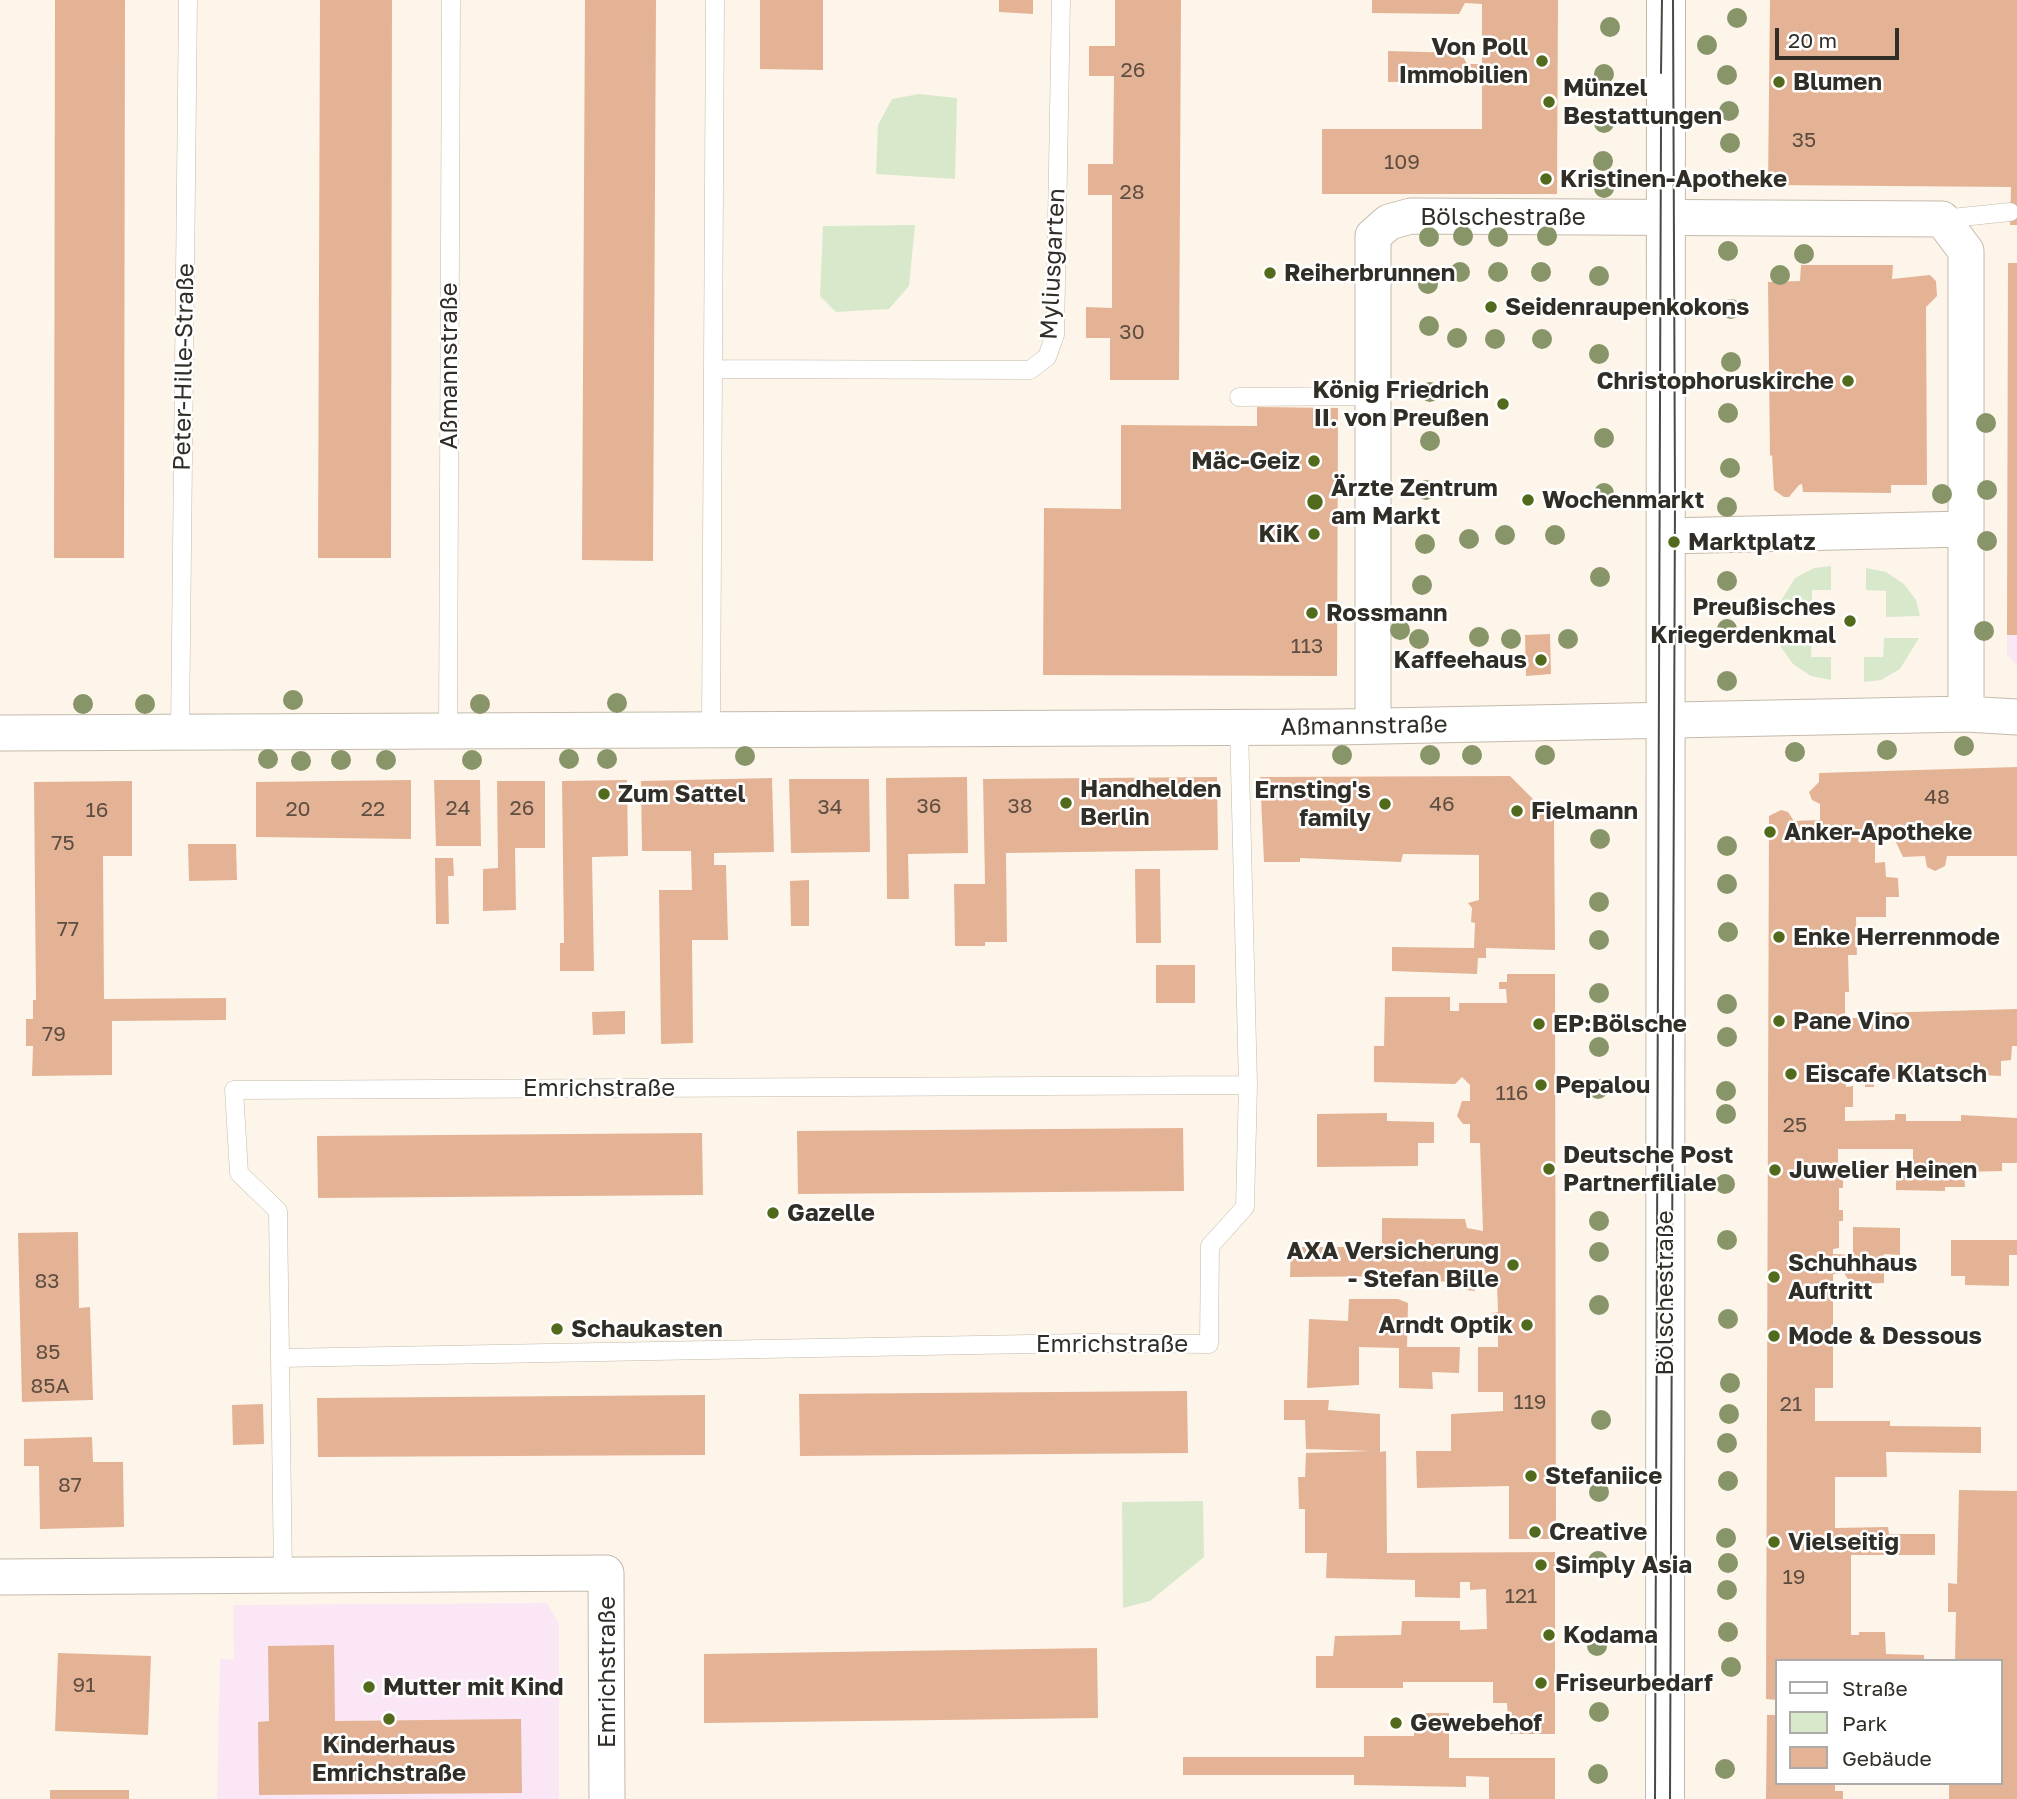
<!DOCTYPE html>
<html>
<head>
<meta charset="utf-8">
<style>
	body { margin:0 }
	#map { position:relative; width:2017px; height:1799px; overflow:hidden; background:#fdf5e9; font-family:"Golos Text",sans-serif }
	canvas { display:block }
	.legend { position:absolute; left:1775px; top:1659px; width:228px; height:126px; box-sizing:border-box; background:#fff; border:2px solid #adaba9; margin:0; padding:9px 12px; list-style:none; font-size:21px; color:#312d27 }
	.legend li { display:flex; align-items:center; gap:14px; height:35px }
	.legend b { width:35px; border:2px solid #adaba9 }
	.scale { position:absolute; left:1775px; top:28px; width:124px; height:32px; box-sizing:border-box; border:4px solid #312d27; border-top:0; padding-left:9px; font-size:21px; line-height:24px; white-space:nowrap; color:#312d27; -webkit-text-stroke:5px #fff; paint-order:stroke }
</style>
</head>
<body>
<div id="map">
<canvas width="2017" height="1799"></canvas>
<ul class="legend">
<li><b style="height:9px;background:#fff"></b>Straße</li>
<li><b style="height:19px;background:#d8e9cb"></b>Park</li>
<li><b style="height:19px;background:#e4b395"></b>Gebäude</li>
</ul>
<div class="scale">20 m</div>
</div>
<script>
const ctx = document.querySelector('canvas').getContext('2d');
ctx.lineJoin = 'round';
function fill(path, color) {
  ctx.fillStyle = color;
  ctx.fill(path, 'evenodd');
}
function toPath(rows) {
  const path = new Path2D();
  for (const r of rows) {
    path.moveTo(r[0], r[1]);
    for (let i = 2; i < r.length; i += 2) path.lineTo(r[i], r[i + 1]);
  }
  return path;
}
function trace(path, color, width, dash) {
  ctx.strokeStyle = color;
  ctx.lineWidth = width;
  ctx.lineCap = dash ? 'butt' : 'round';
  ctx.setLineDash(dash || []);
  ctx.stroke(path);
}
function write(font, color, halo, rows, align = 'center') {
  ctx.font = font + ' "Golos Text",sans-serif';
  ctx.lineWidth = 5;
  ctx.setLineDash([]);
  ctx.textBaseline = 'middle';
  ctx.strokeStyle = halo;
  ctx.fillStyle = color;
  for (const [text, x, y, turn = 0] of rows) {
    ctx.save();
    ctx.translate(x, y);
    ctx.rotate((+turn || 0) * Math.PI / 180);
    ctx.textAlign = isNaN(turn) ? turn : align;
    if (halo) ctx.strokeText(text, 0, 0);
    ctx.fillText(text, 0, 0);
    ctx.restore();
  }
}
const education = toPath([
	[2008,473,2017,473,2017,666,2007,655],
	[547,1603,559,1624,559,1799,217,1799,220,1659,234,1660,233,1605]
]);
const green = toPath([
	[919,94,957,98,955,179,876,174,878,125,892,99],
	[915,225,909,286,889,309,836,312,820,296,823,226],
	[1831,566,1831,590,1812,590,1812,609,1776,609,1795,578,1814,568],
	[1866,568,1886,572,1904,584,1916,600,1920,616,1886,617,1886,591,1866,590],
	[1812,631,1811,657,1831,657,1831,680,1811,676,1793,664,1781,647,1777,632],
	[1884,638,1919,638,1900,669,1881,680,1864,682,1864,657,1883,657],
	[1203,1501,1204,1557,1150,1601,1123,1608,1122,1502]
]);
const building = toPath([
	[55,0,125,0,124,558,54,558],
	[320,0,392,0,391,558,318,558],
	[585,0,656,0,653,561,582,560],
	[760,0,823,0,823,70,760,69],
	[999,0,1033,0,1033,14,999,12],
	[1115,0,1181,0,1179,380,1110,380,1110,338,1086,338,1086,307,1112,308,1112,195,1088,195,1088,164,1113,164,1114,76,1089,76,1089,46,1115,46],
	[1372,0,1558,0,1557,194,1322,194,1322,129,1482,129,1482,81,1388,82,1388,51,1461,53,1467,64,1482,64,1482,4,1465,3,1459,14,1372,13],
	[1770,0,2017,0,2017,225,2010,225,2011,187,1768,185],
	[2008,263,2017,263,2017,635,2007,635],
	[1801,265,1893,265,1892,279,1930,275,1936,281,1937,296,1926,307,1927,485,1891,485,1891,493,1803,492,1802,484,1799,485,1789,497,1784,497,1774,490,1772,455,1770,456,1768,282,1800,281],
	[1257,407,1338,408,1337,676,1043,675,1044,508,1121,509,1121,425,1257,426],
	[1550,634,1551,674,1526,676,1525,635],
	[2017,767,2017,856,1947,856,1945,866,1935,871,1927,867,1925,856,1903,857,1894,838,1875,840,1875,863,1885,862,1886,877,1898,878,1899,897,1886,897,1886,917,1856,917,1857,955,1848,955,1849,992,1845,992,1845,1018,1876,1018,1876,1013,2017,1009,2017,1046,2012,1046,2011,1060,2001,1061,2001,1076,1982,1075,1982,1078,1874,1079,1874,1087,1865,1087,1865,1080,1846,1077,1846,1087,1853,1086,1853,1107,1845,1107,1845,1121,1895,1120,1895,1114,1906,1114,1906,1121,1961,1121,1961,1115,2017,1118,2017,1163,2002,1163,2002,1171,1964,1172,1965,1187,1945,1187,1945,1191,1896,1190,1896,1175,1913,1176,1913,1149,1838,1149,1838,1177,1843,1177,1843,1188,1839,1188,1839,1210,1843,1210,1843,1221,1839,1221,1839,1248,1833,1249,1833,1254,1853,1255,1853,1227,1900,1228,1900,1255,1884,1254,1884,1283,1851,1284,1844,1273,1833,1274,1833,1388,1815,1388,1815,1421,1890,1421,1890,1426,1981,1427,1981,1453,1886,1452,1887,1477,1835,1477,1835,1528,1888,1527,1889,1534,1935,1534,1935,1555,1851,1555,1851,1635,1859,1635,1859,1632,1885,1632,1886,1654,1924,1655,1924,1661,1777,1661,1777,1700,1766,1699,1769,816,1781,810,1788,812,1794,821,1820,820,1820,804,1812,800,1809,792,1819,782,1819,773],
	[1510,776,1554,820,1555,950,1486,948,1486,958,1478,958,1477,974,1392,971,1392,947,1474,948,1475,923,1471,922,1472,908,1468,903,1479,900,1479,855,1403,854,1401,862,1300,858,1300,862,1264,862,1260,777],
	[967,777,968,853,908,854,909,899,887,899,886,778],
	[1217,777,1218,850,1006,853,1007,942,985,942,985,946,955,946,954,884,985,884,983,779],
	[772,778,774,852,714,853,714,865,726,865,728,940,692,940,693,1043,661,1044,659,890,692,890,691,851,642,851,641,781],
	[789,779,869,779,870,852,791,853],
	[411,780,411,839,256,837,256,782],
	[434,780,480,780,481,846,436,846],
	[627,780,628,856,592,857,594,971,560,971,560,943,564,943,562,781],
	[132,781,132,856,103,856,104,999,226,998,226,1020,112,1021,112,1075,32,1076,33,1046,26,1046,26,1019,33,1019,33,1000,36,1000,34,782],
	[497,781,545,781,545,848,515,848,516,910,483,911,483,869,498,868],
	[188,844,236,844,237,880,189,881],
	[435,858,453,858,454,876,448,876,449,924,436,924],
	[1135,869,1160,869,1161,943,1136,943],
	[809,880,809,926,791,926,790,881],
	[1156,965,1195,965,1195,1003,1156,1003],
	[1507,974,1555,974,1556,1539,1509,1539,1509,1486,1417,1488,1416,1451,1451,1451,1451,1414,1503,1411,1503,1392,1478,1392,1478,1347,1498,1347,1498,1332,1493,1332,1492,1313,1498,1312,1497,1282,1475,1282,1475,1291,1466,1290,1466,1281,1410,1282,1411,1276,1290,1277,1291,1247,1382,1247,1382,1218,1465,1219,1467,1228,1483,1231,1480,1143,1470,1143,1470,1124,1463,1124,1457,1116,1462,1101,1470,1101,1470,1085,1462,1077,1455,1084,1374,1082,1374,1046,1384,1046,1385,997,1450,997,1450,1011,1459,1011,1459,1003,1507,1003,1506,989,1499,989,1499,982,1507,982],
	[625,1011,625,1034,593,1035,592,1012],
	[1387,1113,1387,1121,1434,1122,1434,1143,1418,1143,1418,1166,1317,1167,1317,1114],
	[1183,1128,1184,1191,798,1194,797,1131],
	[702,1133,703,1195,318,1198,317,1136],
	[78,1232,79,1308,90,1307,93,1400,22,1402,18,1233],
	[1951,1240,2017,1240,2017,1255,2009,1255,2009,1286,1965,1285,1965,1276,1951,1276],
	[1349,1299,1398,1299,1408,1303,1407,1347,1460,1347,1459,1373,1432,1372,1433,1389,1399,1388,1399,1348,1359,1347,1359,1385,1307,1388,1309,1319,1348,1321],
	[1187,1391,1188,1453,800,1456,799,1394],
	[705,1395,705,1455,318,1457,317,1398],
	[1284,1400,1329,1400,1328,1410,1380,1414,1380,1452,1386,1451,1387,1553,1555,1552,1555,1734,1509,1734,1507,1703,1493,1703,1493,1682,1403,1682,1403,1688,1316,1688,1316,1656,1333,1656,1335,1636,1401,1635,1402,1621,1460,1621,1460,1630,1487,1629,1486,1589,1470,1590,1470,1582,1460,1582,1460,1598,1415,1597,1415,1580,1326,1578,1327,1553,1305,1553,1305,1509,1299,1509,1298,1477,1305,1477,1306,1453,1371,1451,1306,1449,1305,1420,1284,1420],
	[263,1404,264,1444,233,1445,232,1405],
	[92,1437,93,1462,123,1462,124,1527,40,1529,39,1466,24,1466,24,1439],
	[1959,1490,2017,1491,2017,1799,1949,1799,1949,1783,2001,1783,2001,1661,1955,1661,1956,1612,1948,1612,1948,1583,1957,1584],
	[334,1645,335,1721,521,1719,522,1793,259,1795,258,1722,269,1721,268,1646],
	[1097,1648,1098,1718,704,1723,704,1654],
	[58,1653,151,1656,148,1735,55,1731],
	[1414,1713,1449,1713,1449,1758,1555,1758,1555,1799,1489,1799,1489,1777,1466,1776,1466,1787,1354,1785,1354,1775,1183,1775,1183,1757,1364,1757,1364,1736,1414,1736],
	[1767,1715,1777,1715,1777,1783,1835,1783,1835,1791,1843,1791,1843,1799,1766,1799],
	[50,1790,129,1790,129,1799,50,1799]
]);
const service = toPath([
	[1942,219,2010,212],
	[713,369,1030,370,1047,357,1055,335,1061,0],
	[1239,397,1373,396],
	[711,730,715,0],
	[448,732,451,0],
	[180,733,188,0],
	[280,1358,1084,1343,1209,1344,1210,1246,1245,1207,1248,1085,1239,727],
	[283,1576,278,1211,239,1173,234,1090,1248,1085]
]);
const minor = toPath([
	[1667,536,1965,529],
	[1373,726,1373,236,1389,222,1411,216,1942,219,1966,251,1966,714],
	[0,733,1336,727,1966,714,2017,717],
	[0,1577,606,1573,607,1799]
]);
const tertiary = toPath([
	[1665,1799,1666,0]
]);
const tram = toPath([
	[1661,73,1662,0],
	[1655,1799,1661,126],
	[1670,1799,1675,499,1673,0]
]);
const trees = [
	[1737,18],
	[1610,27],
	[1707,45],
	[1604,74],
	[1727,75],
	[1729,111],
	[1604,123],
	[1730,143],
	[1603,161],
	[1730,179],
	[1604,188],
	[1463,236],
	[1547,236],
	[1429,237],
	[1498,237],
	[1728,251],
	[1804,254],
	[1460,272],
	[1498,272],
	[1541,272],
	[1780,275],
	[1599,276],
	[1428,284],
	[1731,309],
	[1429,326],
	[1457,338],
	[1495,339],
	[1542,339],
	[1599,354],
	[1731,362],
	[1430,392],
	[1728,413],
	[1986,423],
	[1604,438],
	[1430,441],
	[1730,468],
	[1426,490],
	[1987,490],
	[1604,493],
	[1942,494],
	[1727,507],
	[1505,535],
	[1555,535],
	[1469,539],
	[1987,541],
	[1425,544],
	[1600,577],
	[1727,581],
	[1422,585],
	[1727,629],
	[1400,630],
	[1984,631],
	[1479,637],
	[1419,639],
	[1511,639],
	[1568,639],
	[1727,681],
	[293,700],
	[617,703],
	[83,704],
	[145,704],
	[480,704],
	[1964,746],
	[1887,750],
	[1795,752],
	[1342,755],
	[1430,755],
	[1472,755],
	[1545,755],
	[745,756],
	[268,759],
	[569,759],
	[607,759],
	[341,760],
	[386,760],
	[472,760],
	[301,761],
	[1600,839],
	[1727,846],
	[1727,884],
	[1599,902],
	[1728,932],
	[1599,940],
	[1599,993],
	[1727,1004],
	[1727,1037],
	[1599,1047],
	[1598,1089],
	[1726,1091],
	[1726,1114],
	[1725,1184],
	[1599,1221],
	[1727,1240],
	[1599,1252],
	[1599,1305],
	[1728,1319],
	[1730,1383],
	[1729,1414],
	[1601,1420],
	[1727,1443],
	[1728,1481],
	[1599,1492],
	[1726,1538],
	[1598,1561],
	[1728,1563],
	[1727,1590],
	[1728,1632],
	[1597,1646],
	[1731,1667],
	[1599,1712],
	[1725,1769],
	[1598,1774]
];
const markers = [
	[1542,61,7,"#516a1b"],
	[1779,82,7,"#516a1b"],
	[1549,102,7,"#516a1b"],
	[1546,179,7,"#516a1b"],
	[1270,273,7,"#516a1b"],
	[1491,307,7,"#516a1b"],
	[1848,381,7,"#516a1b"],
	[1503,404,7,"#516a1b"],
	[1314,461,7,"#516a1b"],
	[1528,500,7,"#516a1b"],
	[1315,502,9,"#516a1b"],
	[1314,534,7,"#516a1b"],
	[1674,542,7,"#516a1b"],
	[1312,613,7,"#516a1b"],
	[1850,621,7,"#516a1b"],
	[1541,660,7,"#516a1b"],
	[604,794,7,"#516a1b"],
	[1066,803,7,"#516a1b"],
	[1385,804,7,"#516a1b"],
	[1517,811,7,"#516a1b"],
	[1770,832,7,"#516a1b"],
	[1779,937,7,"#516a1b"],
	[1779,1021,7,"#516a1b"],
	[1539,1024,7,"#516a1b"],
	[1791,1074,7,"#516a1b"],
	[1541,1085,7,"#516a1b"],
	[1549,1169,7,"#516a1b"],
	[1775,1170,7,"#516a1b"],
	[773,1213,7,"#516a1b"],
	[1513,1265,7,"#516a1b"],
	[1774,1277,7,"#516a1b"],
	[1527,1325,7,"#516a1b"],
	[557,1329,7,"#516a1b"],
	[1774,1336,7,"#516a1b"],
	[1531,1476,7,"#516a1b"],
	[1535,1532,7,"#516a1b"],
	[1774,1542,7,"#516a1b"],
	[1541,1565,7,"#516a1b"],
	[1549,1635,7,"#516a1b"],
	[1541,1683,7,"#516a1b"],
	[369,1687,7,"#516a1b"],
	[389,1719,7,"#516a1b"],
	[1396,1723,7,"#516a1b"]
];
const numberNames = [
	["26",1133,70],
	["35",1804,140],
	["109",1402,162],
	["28",1132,192],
	["30",1132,332],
	["113",1307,646],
	["48",1937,797],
	["46",1442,804],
	["36",929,806],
	["38",1020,806],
	["34",830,807],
	["24",458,808],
	["26",522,808],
	["20",298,809],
	["22",373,809],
	["16",97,810],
	["75",63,843],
	["77",68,929],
	["79",54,1034],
	["116",1512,1093],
	["25",1795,1125],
	["83",47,1281],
	["85",48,1352],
	["85A",50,1386],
	["119",1530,1402],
	["21",1791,1404],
	["87",70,1485],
	["19",1794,1577],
	["121",1521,1596],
	["91",84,1685]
];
const poiNames = [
	["Von Poll",1528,47,"right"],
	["Immobilien",1528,75,"right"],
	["Blumen",1793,82],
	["Münzel",1563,88],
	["Bestattungen",1563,116],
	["Kristinen-Apotheke",1560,179],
	["Reiherbrunnen",1284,273],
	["Seidenraupenkokons",1505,307],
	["Christophoruskirche",1834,381,"right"],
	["König Friedrich",1489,390,"right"],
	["II. von Preußen",1489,418,"right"],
	["Mäc-Geiz",1300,461,"right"],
	["Ärzte Zentrum",1331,488],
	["am Markt",1331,516],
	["Wochenmarkt",1542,500],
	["KiK",1300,534,"right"],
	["Marktplatz",1688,542],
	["Preußisches",1836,607,"right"],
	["Kriegerdenkmal",1836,635,"right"],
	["Rossmann",1326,613],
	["Kaffeehaus",1527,660,"right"],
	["Handhelden",1080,789],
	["Berlin",1080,817],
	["Ernsting's",1371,790,"right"],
	["family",1371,818,"right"],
	["Zum Sattel",618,794],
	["Fielmann",1531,811],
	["Anker-Apotheke",1784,832],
	["Enke Herrenmode",1793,937],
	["Pane Vino",1793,1021],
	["EP:Bölsche",1553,1024],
	["Eiscafe Klatsch",1805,1074],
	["Pepalou",1555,1085],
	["Deutsche Post",1563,1155],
	["Partnerfiliale",1563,1183],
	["Juwelier Heinen",1789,1170],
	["Gazelle",787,1213],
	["AXA Versicherung",1499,1251,"right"],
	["- Stefan Bille",1499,1279,"right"],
	["Schuhhaus",1788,1263],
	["Auftritt",1788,1291],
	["Arndt Optik",1513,1325,"right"],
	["Schaukasten",571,1329],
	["Mode & Dessous",1788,1336],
	["Stefaniice",1545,1476],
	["Creative",1549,1532],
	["Vielseitig",1788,1542],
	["Simply Asia",1555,1565],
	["Kodama",1563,1635],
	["Friseurbedarf",1555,1683],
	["Mutter mit Kind",383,1687],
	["Gewebehof",1410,1723],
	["Kinderhaus",389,1745,"center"],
	["Emrichstraße",389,1773,"center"]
];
const streetNames = [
	["Bölschestraße",1503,217],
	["Myliusgarten",1053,264,-87],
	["Aßmannstraße",449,366,-90],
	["Peter-Hille-Straße",184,367,-89],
	["Aßmannstraße",1364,726,-1],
	["Emrichstraße",599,1088],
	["Bölschestraße",1665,1293,-90],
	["Emrichstraße",1112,1344],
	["Emrichstraße",607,1672,-90]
];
fill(education, '#fae6f5');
fill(green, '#d8e9cb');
fill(building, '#e4b395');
trace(service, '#c3baab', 19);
trace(minor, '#c3baab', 37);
trace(tertiary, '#c3baab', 40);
trace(service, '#fff', 18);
trace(minor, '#fff', 35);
trace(tertiary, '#fff', 38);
trace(tram, '#4d4841', 2);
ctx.fillStyle = '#889569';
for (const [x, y] of trees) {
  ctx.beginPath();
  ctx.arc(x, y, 10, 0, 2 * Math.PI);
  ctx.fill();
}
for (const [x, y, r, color] of markers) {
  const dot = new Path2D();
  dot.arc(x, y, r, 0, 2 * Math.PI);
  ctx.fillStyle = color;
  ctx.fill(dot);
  trace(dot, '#fff', 2.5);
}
write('21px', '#5e4e42', null, numberNames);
write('bold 24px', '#312d27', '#fff', poiNames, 'left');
write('24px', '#312d27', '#fff', streetNames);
</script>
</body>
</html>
